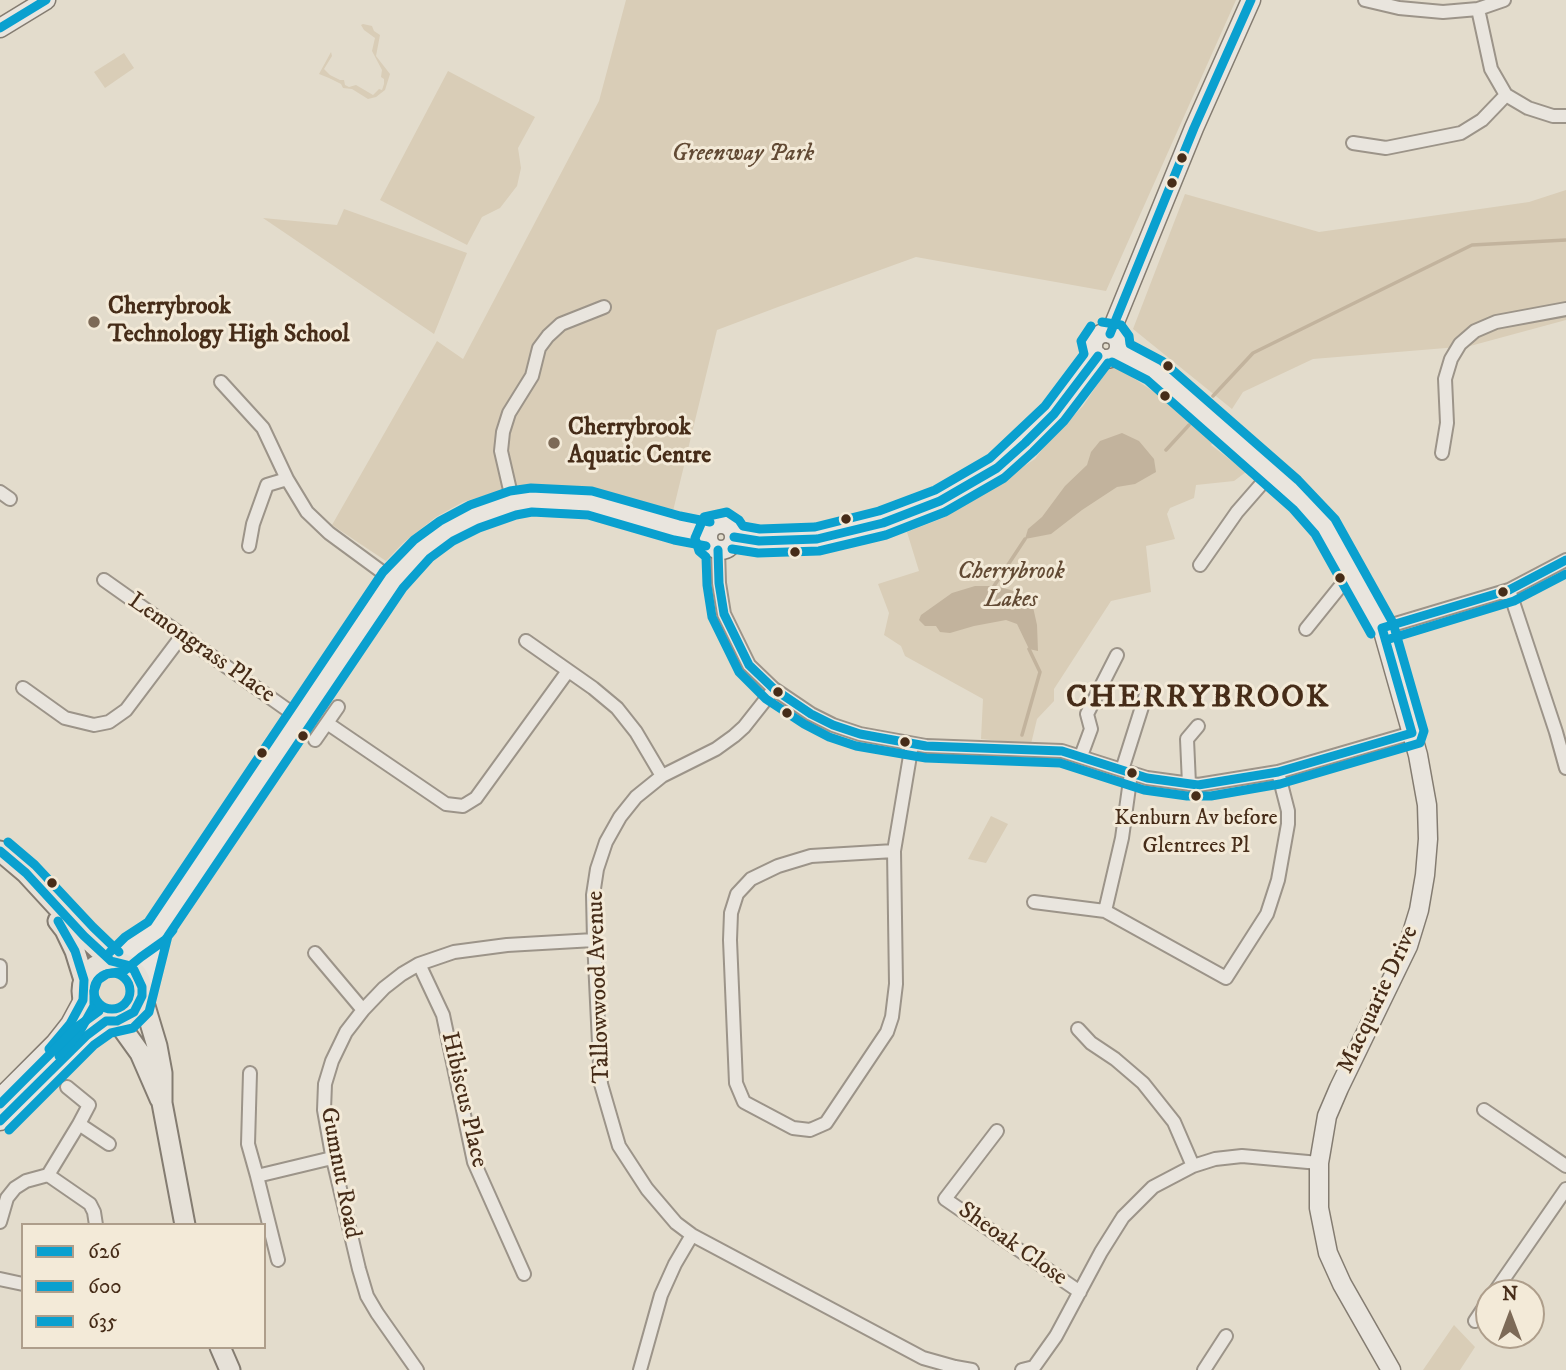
<!DOCTYPE html>
<html>
<head>
<meta charset="utf-8">
<style>
	body { margin:0 }
	#map { position:relative; width:1566px; height:1370px; overflow:hidden; background:#e3dccc; font-family:"IM FELL DW Pica",serif }
	canvas { display:block }
	.legend { position:absolute; left:21px; top:1223px; width:245px; height:126px; box-sizing:border-box; background:#f3ead8; border:2px solid #ae9e8b; margin:0; padding:9px 12px; list-style:none; font-size:21px; color:#462c18 }
	.legend li { display:flex; align-items:center; gap:14px; height:35px }
	.legend b { width:35px; border:2px solid #ae9e8b }
	.north { position:absolute; left:1475px; top:1279px; width:70px; height:70px; box-sizing:border-box; background:#f3ead8; border:2px solid #ae9e8b; border-radius:50%; rotate:0deg; font-size:19px; font-weight:700; line-height:28px; text-align:center; color:#462c18 }
	.north::after { content:''; display:block; margin:auto; width:24px; height:32px; background:#7d6a57; clip-path:polygon(50% 0,100% 100%,50% 72%,0 100%) }
</style>
</head>
<body>
<div id="map">
<canvas width="1566" height="1370"></canvas>
<ul class="legend">
<li><b style="height:9px;background:#0aa0cf"></b>626</li>
<li><b style="height:9px;background:#0aa0cf"></b>600</li>
<li><b style="height:9px;background:#0aa0cf"></b>635</li>
</ul>
<div class="north">N</div>
</div>
<script>
const ctx = document.querySelector('canvas').getContext('2d');
ctx.lineJoin = 'round';
function fill(path, color) {
  ctx.fillStyle = color;
  ctx.fill(path, 'evenodd');
}
function toPath(rows) {
  const path = new Path2D();
  for (const r of rows) {
    if (r.length === 3) {
      path.moveTo(r[0] + r[2], r[1]);
      path.arc(r[0], r[1], r[2], 0, 2 * Math.PI);
      continue;
    }
    path.moveTo(r[0], r[1]);
    for (let i = 2; i < r.length; i += 2) path.lineTo(r[i], r[i + 1]);
  }
  return path;
}
function trace(path, color, width, dash) {
  ctx.strokeStyle = color;
  ctx.lineWidth = width;
  ctx.lineCap = dash ? 'butt' : 'round';
  ctx.setLineDash(dash || []);
  ctx.stroke(path);
}
function write(font, color, halo, rows, align = 'center') {
  ctx.font = font + ' "IM FELL DW Pica",serif';
  ctx.lineWidth = 6;
  ctx.setLineDash([]);
  ctx.textBaseline = 'middle';
  ctx.strokeStyle = halo;
  ctx.fillStyle = color;
  for (const [text, x, y, turn = 0] of rows) {
    ctx.save();
    ctx.translate(x, y);
    ctx.rotate((+turn || 0) * Math.PI / 180);
    ctx.textAlign = isNaN(turn) ? turn : align;
    if (halo) ctx.strokeText(text, 0, 0);
    ctx.fillText(text, 0, 0);
    ctx.restore();
  }
}
const green = toPath([
	[626,0,1236,0,1106,291,916,257,778,307,717,330,673,511,587,488,533,487,503,490,463,502,436,517,403,543,386,561,332,525,437,341,463,359,599,101],
	[363,24,372,26,374,31,380,35,376,56,390,74,385,90,376,97,368,99,352,89,343,88,341,84,329,78,319,74,331,52,332,56,324,69,330,75,340,80,344,80,345,85,349,87,356,85,373,95,379,89,382,90,384,84,384,79,381,77,382,70,372,51,375,38,364,30,361,25],
	[124,53,134,68,105,88,94,72],
	[448,71,535,117,518,148,521,168,517,186,500,208,482,217,467,245,380,200],
	[1566,190,1566,320,1470,346,1313,359,1243,392,1232,409,1133,329,1185,194,1319,232,1529,202],
	[344,209,467,253,434,334,263,218,337,225],
	[1117,367,1163,398,1213,442,1211,445,1246,472,1234,481,1196,485,1194,498,1170,508,1167,514,1175,539,1146,546,1151,592,1111,601,1054,689,1054,701,1037,719,1031,744,981,739,983,699,905,656,901,646,884,635,889,613,878,584,919,571,907,532,943,518,1035,459,1050,439,1083,406,1107,370],
	[991,816,1008,824,986,863,968,859],
	[1454,1325,1475,1347,1460,1370,1423,1370]
]);
const water = toPath([
	[1122,433,1139,441,1154,459,1156,472,1135,484,1117,487,1082,510,1051,534,1025,539,1028,529,1042,517,1065,486,1087,465,1091,452,1100,441],
	[975,586,994,586,1011,590,1024,597,1033,607,1037,625,1038,651,1029,649,1017,624,1006,620,974,626,950,633,940,632,936,626,925,626,919,620,921,615,952,593]
]);
const stream = toPath([
	[1213,396,1253,353,1472,245,1566,240],
	[1166,450,1189,425],
	[994,586,1025,539],
	[1022,735,1040,672,1029,649]
]);
const street = toPath([
	[1365,0,1399,8,1443,12,1478,9,1504,0],
	[1478,9,1491,69,1506,95,1528,108,1553,116,1566,116],
	[1353,143,1386,148,1461,133,1482,120,1506,95],
	[221,382,263,428,287,479,307,512,329,533,393,580],
	[1442,453,1447,423,1445,379,1451,359,1460,344,1475,331,1496,322,1566,309],
	[0,492,10,499],
	[513,503,501,451,503,432,509,413,532,376,539,348,548,336,561,324,604,307],
	[249,546,253,524,267,485,287,479],
	[718,550,719,583,724,614,749,665,774,689,811,714,833,725,860,734,926,746,1062,751,1147,778,1198,785,1278,772,1412,733],
	[1200,565,1237,512,1271,473],
	[104,580,299,718],
	[1509,590,1556,732,1566,768],
	[1382,628,1509,590,1566,560],
	[1306,629,1339,588,1355,580],
	[526,641,593,688,617,708,636,732,662,776],
	[23,688,65,718,94,725,109,722,126,710,181,637],
	[774,689,744,727,734,736,716,749,662,776,636,797,620,817,606,842,597,869,593,895,594,940,601,1084,619,1146,647,1189,676,1223,692,1235,923,1358,955,1367,972,1370],
	[327,723,446,804,463,806,476,798,568,671],
	[315,740,338,707],
	[1081,756,1091,729,1087,714,1117,655],
	[1122,770,1147,691],
	[1189,784,1187,739,1198,726],
	[894,851,811,856,778,866,751,879,737,894,731,913,730,940,736,1083,744,1102,793,1128,810,1130,826,1123,887,1032,892,1017,896,984,894,851,912,744],
	[1034,902,1105,911,1226,978,1267,914,1278,880,1288,824,1288,811,1278,772],
	[1105,911,1122,838,1131,773],
	[315,953,363,1010],
	[419,964,443,1015,474,1162,524,1274],
	[0,966,0,981],
	[1078,1029,1091,1043,1115,1059,1143,1083,1174,1122,1193,1166],
	[250,1073,248,1144,257,1176,332,1158],
	[67,1087,89,1105,79,1124],
	[1484,1110,1566,1166],
	[997,1131,945,1199,1080,1292],
	[48,1175,79,1124,109,1144],
	[48,1175,90,1204,94,1212,96,1225],
	[257,1176,278,1260],
	[0,1222,7,1198,15,1188,26,1181,48,1175],
	[0,1279,23,1284],
	[1494,1293,1566,1189],
	[1475,1321,1489,1300],
	[417,1370,377,1313,367,1296,359,1269,332,1155,324,1110,325,1084,332,1061,346,1032,363,1010,384,988,402,974,419,964,454,952,507,945,594,940],
	[640,1370,661,1295,675,1264,692,1235],
	[1022,1370,1034,1367,1056,1336,1101,1252,1123,1217,1153,1187,1193,1166,1215,1159,1242,1156,1319,1163],
	[1204,1370,1226,1336]
]);
const secondary = toPath([
	[0,28,46,0],
	[1106,346,13],
	[1110,334,1194,128,1251,0],
	[1118,351,1154,370,1290,489,1325,527,1382,628,1418,755,1427,805,1428,839,1425,875,1419,910,1408,946,1339,1088,1327,1116,1319,1163,1319,1208,1328,1253,1342,1284,1391,1370],
	[721,537,13],
	[734,537,759,541,817,539,883,523,940,501,997,468,1025,443,1054,414,1098,356],
	[118,961,133,947,157,931,393,580,422,549,447,531,474,517,513,503,531,500,574,501,590,503,677,528,708,534],
	[142,987,157,931],
	[0,1098,55,1043,70,1024,83,1000],
	[0,1121,86,1036,106,1021]
]);
const primary = toPath([
	[0,851,26,873,84,936,111,961],
	[58,921,65,930,75,951,84,980],
	[112,991,30],
	[142,996,157,1046,162,1073,162,1103,185,1225],
	[117,1021,140,1053,160,1099],
	[220,1347,230,1370]
]);
const bus1 = toPath([
	[0,28,46,0],
	[1110,334,1194,128,1251,0],
	[734,537,759,541,817,539,883,523,940,501,997,468,1025,443,1054,414,1098,356],
	[718,550,719,583,724,614,749,665,774,689,811,714,833,725,860,734,926,746,1062,751,1147,778,1198,785,1278,772,1412,733],
	[1382,628,1509,590,1566,560],
	[1382,628,1412,733],
	[0,851,26,873,84,936,111,961,127,965,134,970,142,987,142,996,134,1012,117,1021,106,1021,86,1036,0,1121],
	[49,1049,70,1024,83,1000,84,980,75,951,58,921]
]);
const bus2 = toPath([
	[1112,362,1147,380,1293,509,1315,534,1371,634],
	[732,549,758,553,819,551,886,535,945,512,1004,478,1033,452,1064,421,1108,363],
	[1386,640,1514,601,1566,574],
	[59,1056,80,1031,94,1006,94,991,98,980,107,974,124,971,141,957,165,940,173,930],
	[9,1130,94,1045,111,1033,133,1028,149,1012,168,936,403,588,430,558,453,541,479,528,516,515,532,512,588,515,674,540,706,546]
]);
const bus3 = toPath([
	[1091,326,1081,341,1084,354,1045,406,990,458,935,490,879,511,815,527,760,529,743,526,739,520,727,512,704,517,695,538,699,551,706,557,707,585,712,617,739,672,766,699,804,724,829,737,856,746,926,758,1060,763,1144,790,1187,796,1211,796,1280,784,1420,743,1424,731,1393,623,1335,519,1298,480,1162,361,1130,344,1129,336,1121,325,1102,322],
	[8,842,35,865,93,927,119,952],
	[110,952,125,937,148,922,383,572,414,540,440,521,470,505,510,491,531,488,592,491,680,516,710,522],
	[112,991,18],
	[0,1104,77,1027,99,1011]
]);
const markers = [
	[1182,158,6,"#462c18"],
	[1172,183,6,"#462c18"],
	[94,322,7,"#7d6a57"],
	[1168,366,6,"#462c18"],
	[1165,396,6,"#462c18"],
	[554,443,7,"#7d6a57"],
	[846,519,6,"#462c18"],
	[795,552,6,"#462c18"],
	[1340,578,6,"#462c18"],
	[1503,592,6,"#462c18"],
	[778,692,6,"#462c18"],
	[787,713,6,"#462c18"],
	[303,736,6,"#462c18"],
	[905,742,6,"#462c18"],
	[262,753,6,"#462c18"],
	[1132,773,6,"#462c18"],
	[1196,796,6,"#462c18"],
	[52,883,6,"#462c18"]
];
const busNames = [
	["Kenburn Av before",1196,819],
	["Glentrees Pl",1196,847]
];
const parkNames = [
	["Greenway Park",743,155],
	["Cherrybrook",1011,573],
	["Lakes",1011,601]
];
const poiNames = [
	["Cherrybrook",108,308],
	["Technology High School",108,336],
	["Cherrybrook",568,429],
	["Aquatic Centre",568,457]
];
const streetNames = [
	["Lemongrass Place",201,649,35],
	["Tallowwood Avenue",600,987,-92],
	["Macquarie Drive",1379,1000,-65],
	["Hibiscus Place",463,1100,77],
	["Gumnut Road",339,1173,79],
	["Sheoak Close",1012,1245,35]
];
const districtNames = [
	["CHERRYBROOK",1198,699]
];
fill(green, '#d9cdb7');
fill(water, '#c2b39d');
trace(stream, '#c2b39d', 3.5);
trace(street, '#9c9489', 16);
trace(secondary, '#847c71', 21);
trace(primary, '#847c71', 23);
trace(street, '#e9e5de', 12);
trace(secondary, '#e9e5de', 18);
trace(primary, '#e6e1d8', 19);
trace(bus1, '#0aa0cf', 9);
trace(bus2, '#0aa0cf', 9);
trace(bus3, '#0aa0cf', 9);
for (const [x, y, r, color] of markers) {
  const dot = new Path2D();
  dot.arc(x, y, r, 0, 2 * Math.PI);
  ctx.fillStyle = color;
  ctx.fill(dot);
  trace(dot, '#f3ead8', 2.5);
}
write('22px', '#462c18', '#f3ead8', busNames);
write('italic 24px', '#624a34', '#f3ead8', parkNames);
write('bold 24px', '#462c18', '#f3ead8', poiNames, 'left');
write('24px', '#462c18', '#f3ead8', streetNames);
ctx.letterSpacing = '2px';
write('bold 32px', '#462c18', '#f3ead8', districtNames);
ctx.letterSpacing = '0px';
</script>
</body>
</html>
